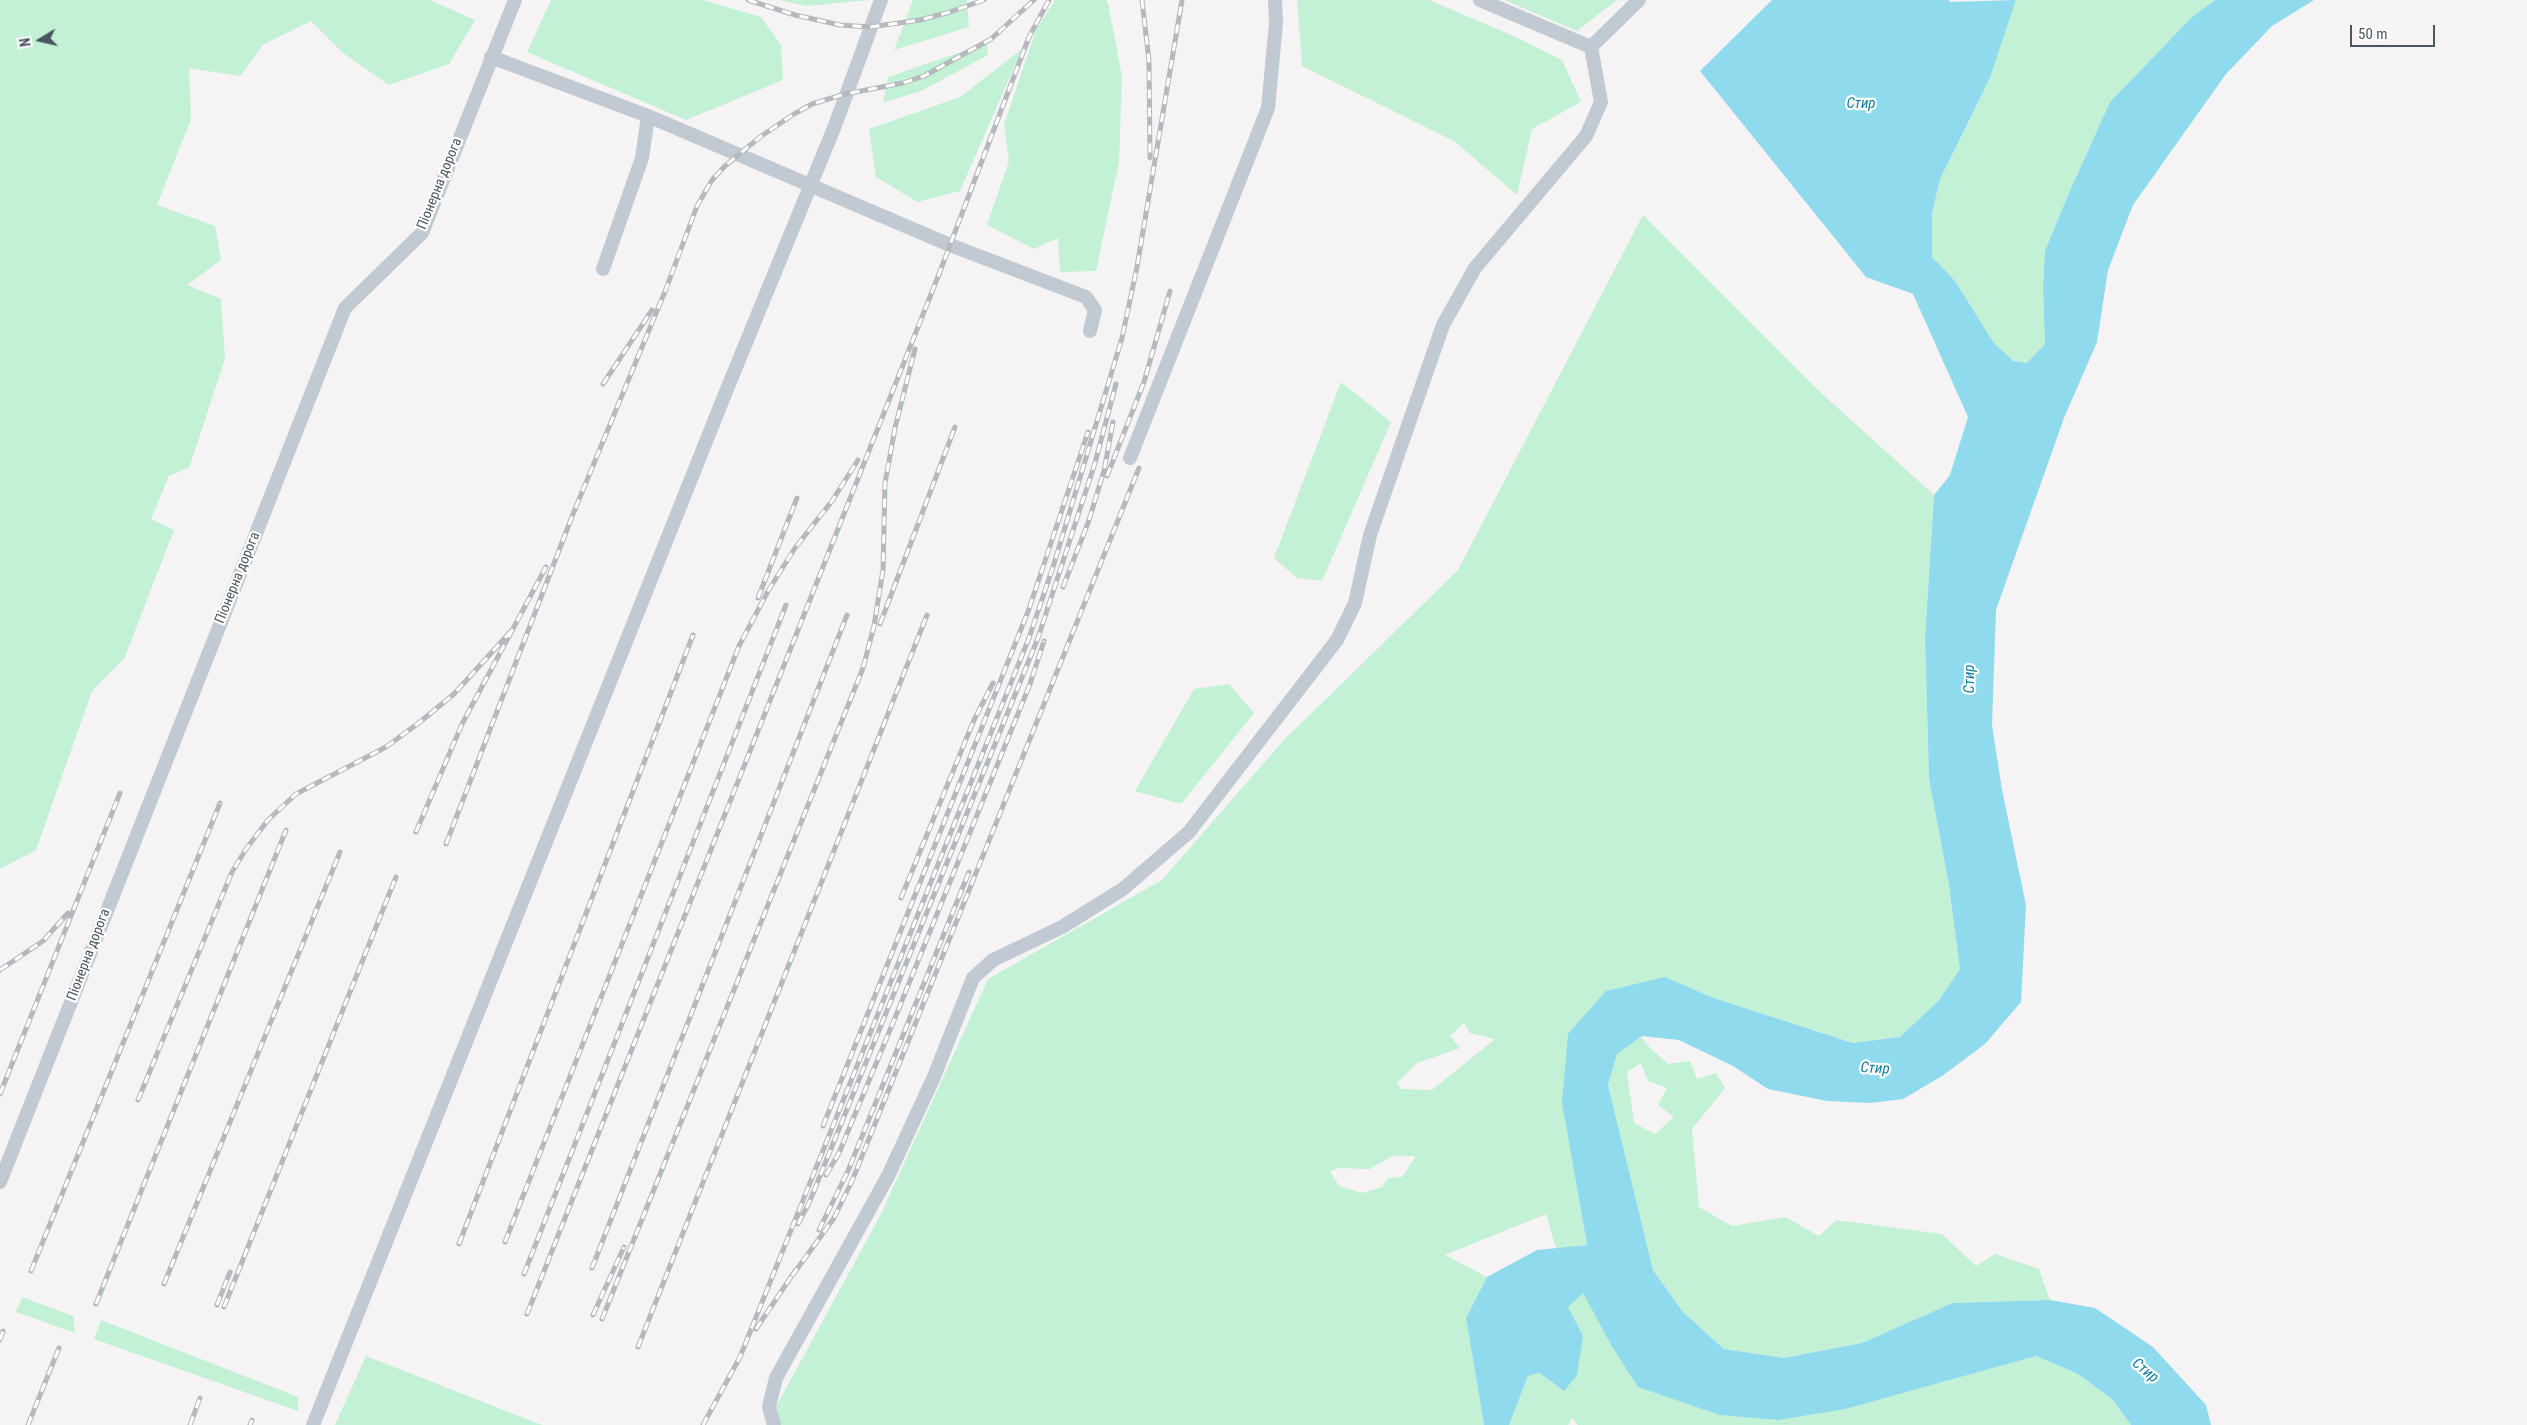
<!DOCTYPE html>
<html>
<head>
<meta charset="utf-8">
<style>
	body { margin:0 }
	#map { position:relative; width:2527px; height:1425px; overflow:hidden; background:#f5f3f3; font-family:"Roboto Condensed",sans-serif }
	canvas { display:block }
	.north { position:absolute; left:15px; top:15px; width:50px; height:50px; -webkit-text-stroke:4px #fff; paint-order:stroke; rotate:261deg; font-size:14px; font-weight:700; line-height:20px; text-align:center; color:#4a5661 }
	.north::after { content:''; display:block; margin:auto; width:18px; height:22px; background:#4a5661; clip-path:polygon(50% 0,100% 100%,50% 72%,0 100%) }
	.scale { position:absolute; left:2350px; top:25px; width:85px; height:22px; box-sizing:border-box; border:2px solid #4a5661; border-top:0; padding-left:6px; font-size:15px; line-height:18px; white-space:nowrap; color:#4a5661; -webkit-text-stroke:4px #fff; paint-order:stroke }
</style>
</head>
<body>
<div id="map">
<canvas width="2527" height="1425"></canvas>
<div class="north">N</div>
<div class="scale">50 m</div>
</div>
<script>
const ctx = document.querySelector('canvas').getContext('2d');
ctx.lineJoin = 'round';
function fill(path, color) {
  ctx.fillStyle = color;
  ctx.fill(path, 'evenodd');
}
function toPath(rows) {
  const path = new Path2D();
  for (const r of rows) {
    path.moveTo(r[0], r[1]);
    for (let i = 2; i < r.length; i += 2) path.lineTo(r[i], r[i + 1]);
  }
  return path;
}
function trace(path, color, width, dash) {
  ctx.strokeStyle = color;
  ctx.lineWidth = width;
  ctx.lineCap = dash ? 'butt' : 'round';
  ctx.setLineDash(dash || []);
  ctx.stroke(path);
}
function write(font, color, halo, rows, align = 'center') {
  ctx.font = font + ' "Roboto Condensed",sans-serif';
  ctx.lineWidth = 4.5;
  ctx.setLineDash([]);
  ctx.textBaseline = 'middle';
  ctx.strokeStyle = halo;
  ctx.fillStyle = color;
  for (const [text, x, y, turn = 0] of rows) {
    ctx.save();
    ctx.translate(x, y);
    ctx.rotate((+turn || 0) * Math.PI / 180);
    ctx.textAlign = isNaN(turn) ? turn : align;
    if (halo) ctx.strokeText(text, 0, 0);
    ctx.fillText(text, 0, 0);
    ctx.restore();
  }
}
const green = toPath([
	[0,0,430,0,475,20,449,64,389,85,343,53,311,21,264,44,240,76,189,68,191,119,157,205,215,226,221,260,187,285,221,299,225,359,189,468,169,476,151,519,174,530,124,659,92,691,36,850,0,869],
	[551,0,703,0,761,17,781,45,783,80,686,120,527,52],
	[780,0,870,0,806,6],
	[913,0,967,0,969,27,894,50],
	[1055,0,1106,0,1108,3,1122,76,1119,162,1096,271,1060,272,1058,238,1034,249,987,225,1009,161,1004,125,1036,30],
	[1297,0,1429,0,1516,37,1562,60,1581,102,1532,129,1517,195,1454,141,1302,66],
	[1504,0,1617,0,1577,31],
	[2016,0,2215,0,2191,18,2110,102,2068,195,2045,251,2043,287,2045,344,2027,363,2015,361,1994,343,1955,281,1932,258,1932,214,1940,179,1990,78],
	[987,43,988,55,921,91,883,103,888,77],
	[1022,49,960,191,917,202,876,177,869,129,960,97],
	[1643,215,1819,391,1934,495,1925,638,1929,779,1949,885,1960,969,1939,1000,1900,1037,1853,1043,1714,998,1665,977,1562,1103,1587,1246,1556,1248,1546,1214,1445,1255,1487,1277,1466,1318,1484,1425,766,1425,881,1214,988,979,1162,880,1283,741,1458,570],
	[1464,1023,1470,1033,1495,1039,1432,1090,1402,1089,1397,1083,1417,1063,1460,1048,1450,1036],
	[1392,1156,1416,1156,1402,1177,1388,1178,1382,1187,1362,1193,1339,1186,1330,1171,1339,1168,1370,1169],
	[1341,382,1391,422,1322,581,1297,578,1274,558],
	[1229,684,1254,713,1181,804,1135,791,1194,689],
	[1641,1036,1650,1048,1668,1064,1690,1061,1697,1079,1716,1073,1725,1088,1692,1129,1699,1207,1732,1226,1785,1217,1819,1236,1836,1220,1942,1234,1976,1266,1995,1254,2039,1269,2050,1300,1952,1303,1862,1343,1784,1358,1724,1349,1683,1312,1653,1270,1608,1085,1617,1054],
	[1641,1063,1648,1081,1667,1088,1658,1105,1674,1117,1655,1134,1634,1123,1627,1072],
	[1583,1293,1611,1345,1915,1389,2036,1356,2078,1374,2112,1399,2131,1425,1578,1425,1572,1418,1568,1425,1509,1425,1528,1376,1539,1373,1563,1391,1583,1336,1567,1307],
	[22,1297,73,1316,75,1333,16,1312],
	[101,1320,298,1397,298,1411,94,1339],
	[366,1356,542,1425,335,1425]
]);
const water = toPath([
	[1772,0,1949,0,1950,2,2016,0,1990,78,1940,179,1932,214,1932,257,1955,281,1994,343,2014,361,2027,363,2045,344,2043,287,2045,251,2068,195,2110,102,2191,18,2215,0,2314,0,2272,26,2226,74,2133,205,2108,270,2097,342,2064,418,1996,610,1992,725,2002,790,2026,905,2021,1002,1985,1044,1942,1076,1903,1099,1870,1103,1827,1101,1768,1089,1733,1066,1679,1040,1642,1036,1617,1054,1608,1085,1653,1270,1683,1312,1724,1349,1784,1358,1862,1343,1952,1303,2050,1300,2095,1308,2153,1347,2206,1405,2211,1425,2131,1425,2112,1399,2078,1374,2036,1356,1845,1409,1778,1420,1720,1415,1638,1387,1611,1345,1583,1293,1568,1307,1583,1336,1577,1375,1564,1391,1539,1373,1528,1376,1509,1425,1484,1425,1466,1318,1487,1277,1537,1250,1587,1245,1562,1103,1568,1034,1606,991,1665,977,1714,998,1853,1043,1900,1037,1939,1000,1960,969,1949,885,1929,779,1925,638,1934,495,1950,475,1968,417,1913,294,1866,277,1700,71]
]);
const minor = toPath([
	[1591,47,1639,0],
	[491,57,648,116,950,245,1086,297,1095,310,1090,331],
	[603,269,642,158,648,116],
	[1130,458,1268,108,1276,23,1275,0],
	[0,1182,345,308,422,233,515,0],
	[313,1425,725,394,834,128,881,0],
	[774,1425,769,1407,776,1378,888,1176,933,1079,973,978,993,960,1062,927,1123,889,1189,832,1337,640,1355,603,1370,535,1443,325,1475,268,1586,136,1601,102,1591,47,1480,0]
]);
const rail = toPath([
	[748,0,795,15,840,25,870,27,920,20,950,12,984,0],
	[1142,0,1149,61,1150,158],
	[603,384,652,310],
	[1107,476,1144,382,1170,291],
	[1063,587,1088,523,1104,471,1113,422],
	[758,598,797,498],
	[880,624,955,427],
	[416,832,462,724,546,567],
	[446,844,573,514,666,289,697,206,712,180,725,166,760,137,794,114,812,104,845,94,903,83,924,76,991,39,1034,0],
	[901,898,974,720,993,683],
	[0,970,43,941,68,913],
	[0,1094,120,793],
	[138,1100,232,872,246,849,268,820,296,794,386,747,420,722,454,694,512,630],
	[823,1126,1029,609,1088,432],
	[826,1175,839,1153,897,1013,1030,684,1044,641],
	[798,1224,809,1203,1038,638,1095,463,1116,384],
	[819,1230,848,1171,969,872],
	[505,1242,739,646,768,591,795,548,832,501,858,460],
	[459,1244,693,635],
	[592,1268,847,615],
	[31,1271,220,803],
	[524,1274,786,605],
	[792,1276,834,1218,852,1181,1139,468],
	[164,1284,340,852],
	[96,1304,286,830],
	[217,1305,230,1272],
	[224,1307,396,877],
	[527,1314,939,274,1029,37,1049,0],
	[593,1315,624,1247],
	[602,1319,863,668,874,626,883,570,885,483,895,428,915,349],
	[756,1329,795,1271],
	[0,1340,3,1331],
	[638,1347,927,615],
	[28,1425,59,1348],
	[190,1425,200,1398],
	[250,1425,252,1420],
	[703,1425,740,1357,1029,638,1054,564,1122,338,1137,267,1182,0]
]);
const streetNames = [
	["Піонерна дорога",440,184,-68],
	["Піонерна дорога",238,578,-68],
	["Піонерна дорога",89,955,-69]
];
const waterNames = [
	["Стир",1861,104],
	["Стир",1970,679,-90],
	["Стир",1875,1069,3],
	["Стир",2145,1371,39]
];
fill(green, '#c3f1d5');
fill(water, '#90daee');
trace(minor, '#c1cad2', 14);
trace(rail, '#b5b8bd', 5);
trace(rail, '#fff', 3, [9]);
write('14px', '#4a5661', '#fff', streetNames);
write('italic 15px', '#0c7c9b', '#fff', waterNames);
</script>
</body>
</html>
